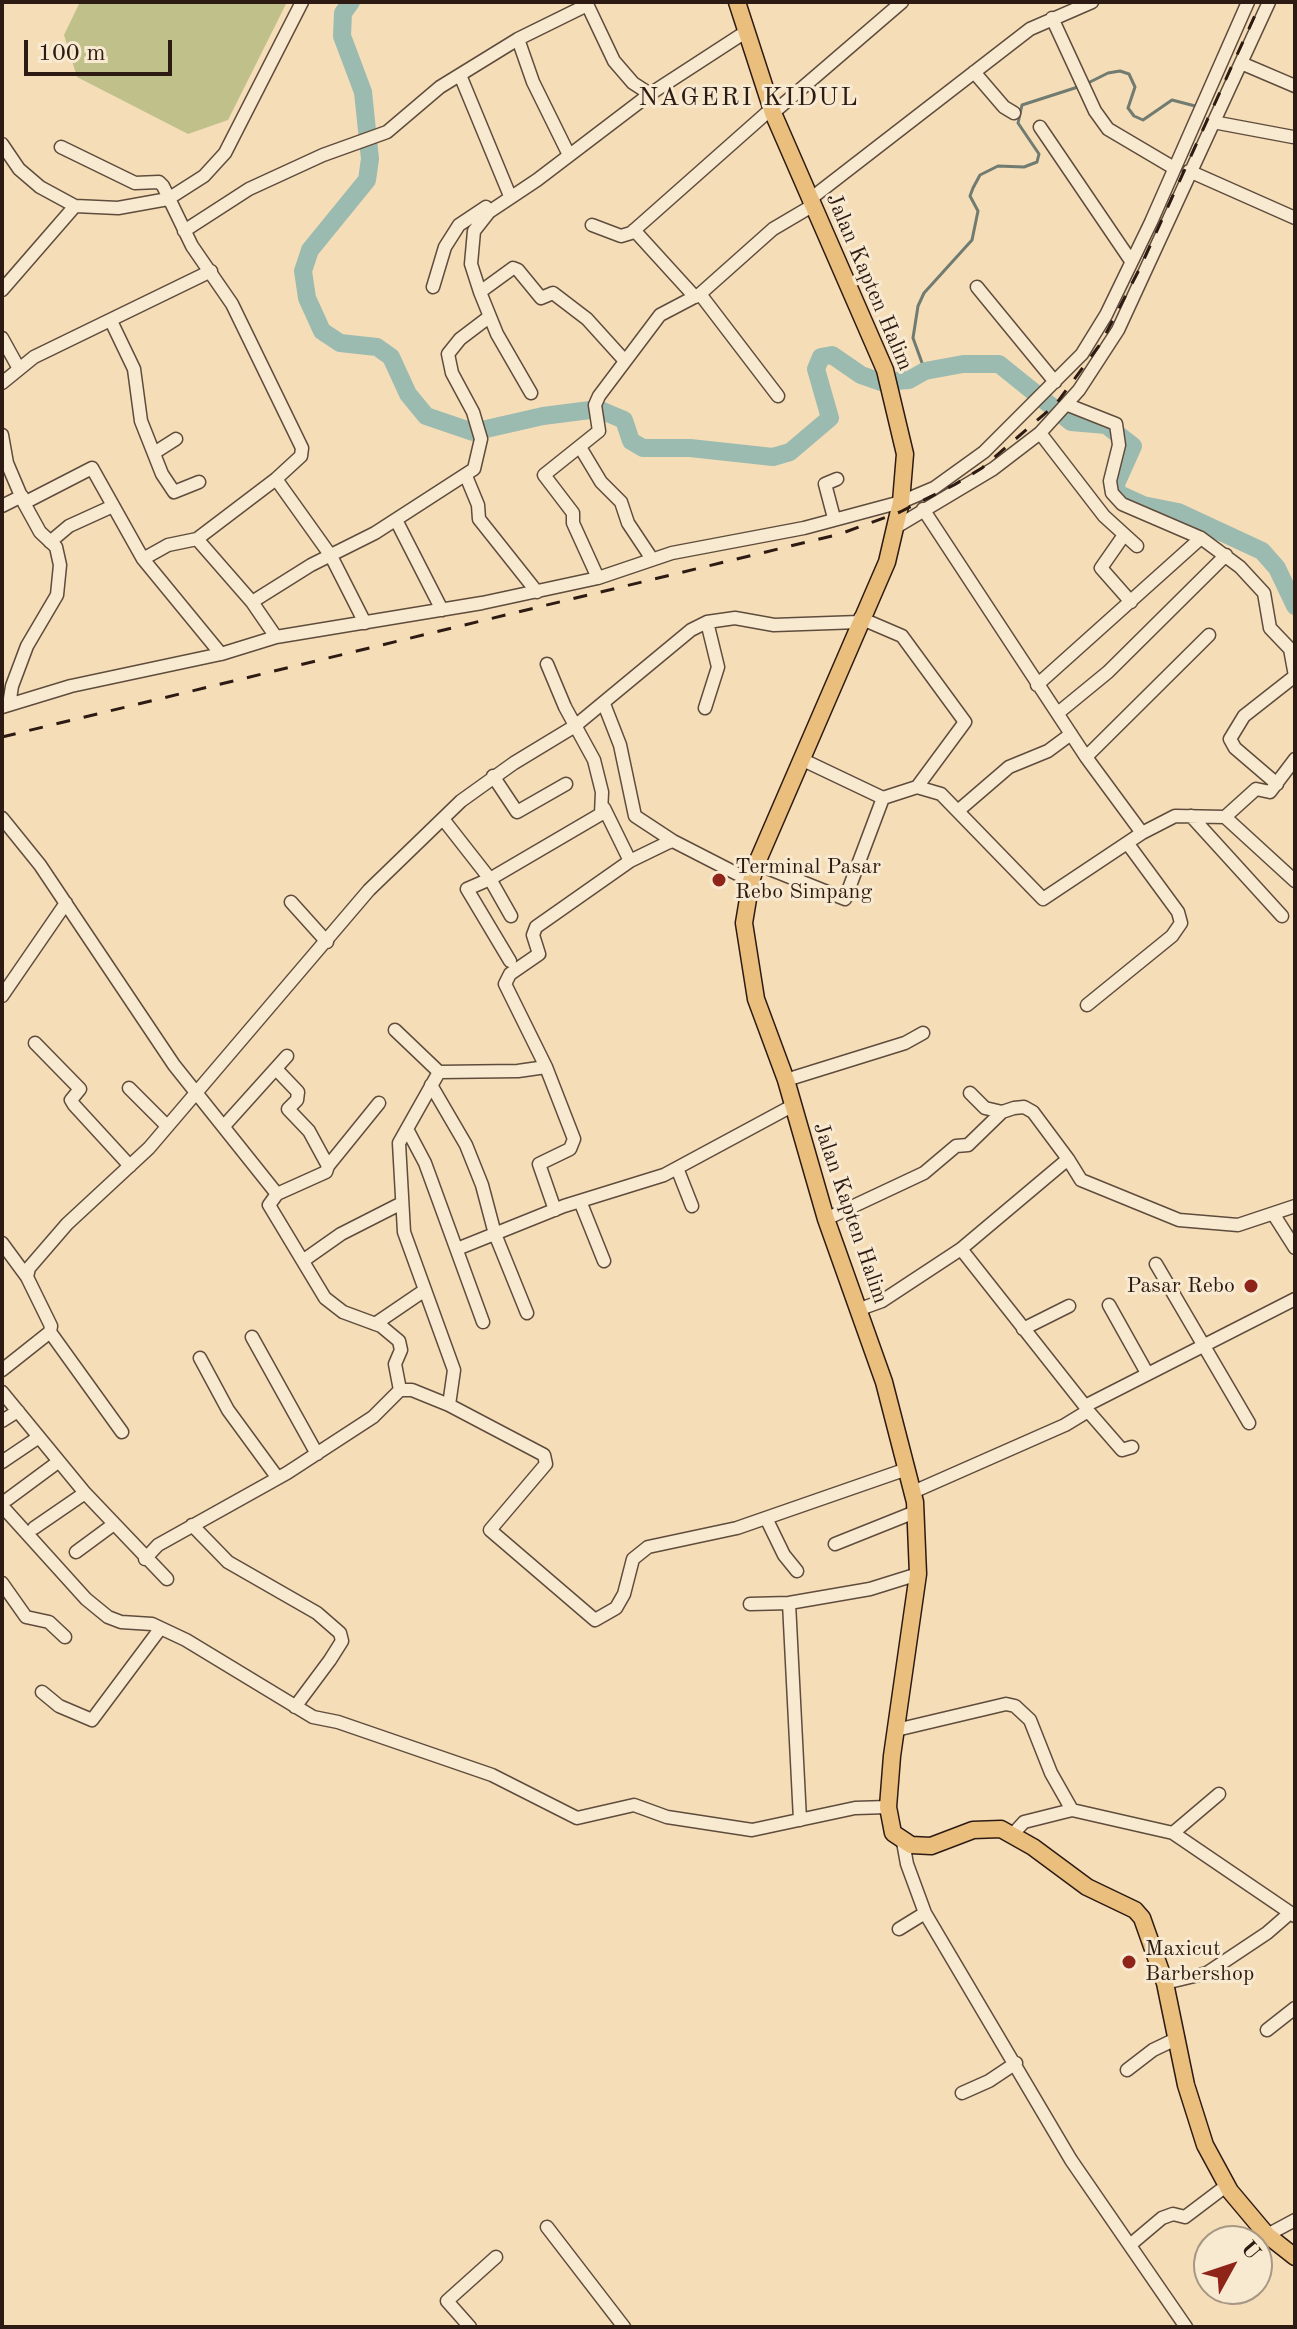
<!DOCTYPE html>
<html>
<head>
<meta charset="utf-8">
<style>
	body { margin:0 }
	#map { position:relative; width:1297px; height:2329px; overflow:hidden; background:#f5ddb8; font-family:"Old Standard TT",serif }
	canvas { display:block }
	.frame { position:absolute; inset:0; border:4px solid #2d1b13; pointer-events:none }
	.north { position:absolute; left:1193px; top:2225px; width:80px; height:80px; box-sizing:border-box; background:#f8e9d1; border:2px solid #a79785; border-radius:50%; rotate:50deg; font-size:22px; font-weight:700; line-height:32px; text-align:center; color:#2d1b13 }
	.north::after { content:''; display:block; margin:auto; width:28px; height:36px; background:#8f2418; clip-path:polygon(50% 0,100% 100%,50% 72%,0 100%) }
	.scale { position:absolute; left:24px; top:40px; width:148px; height:36px; box-sizing:border-box; border:4px solid #2d1b13; border-top:0; padding-left:10px; font-size:24px; line-height:28px; white-space:nowrap; color:#2d1b13; -webkit-text-stroke:6px #f8e9d1; paint-order:stroke }
</style>
</head>
<body>
<div id="map">
<canvas width="1297" height="2329"></canvas>
<div class="frame"></div>
<div class="north">U</div>
<div class="scale">100 m</div>
</div>
<script>
const ctx = document.querySelector('canvas').getContext('2d');
ctx.lineJoin = 'round';
function fill(path, color) {
  ctx.fillStyle = color;
  ctx.fill(path, 'evenodd');
}
function toPath(rows) {
  const path = new Path2D();
  for (const r of rows) {
    path.moveTo(r[0], r[1]);
    for (let i = 2; i < r.length; i += 2) path.lineTo(r[i], r[i + 1]);
  }
  return path;
}
function trace(path, color, width, dash) {
  ctx.strokeStyle = color;
  ctx.lineWidth = width;
  ctx.lineCap = dash ? 'butt' : 'round';
  ctx.setLineDash(dash || []);
  ctx.stroke(path);
}
function write(font, color, halo, rows, align = 'center') {
  ctx.font = font + ' "Old Standard TT",serif';
  ctx.lineWidth = 6;
  ctx.setLineDash([]);
  ctx.textBaseline = 'middle';
  ctx.strokeStyle = halo;
  ctx.fillStyle = color;
  for (const [text, x, y, turn = 0] of rows) {
    ctx.save();
    ctx.translate(x, y);
    ctx.rotate((+turn || 0) * Math.PI / 180);
    ctx.textAlign = isNaN(turn) ? turn : align;
    if (halo) ctx.strokeText(text, 0, 0);
    ctx.fillText(text, 0, 0);
    ctx.restore();
  }
}
const green = toPath([
	[80,2,287,2,228,120,188,134,77,77,64,35]
]);
const stream = toPath([
	[1088,83,1108,73,1120,71,1129,74,1135,87,1128,108,1134,116,1143,120,1172,100,1199,107],
	[925,371,913,338,918,306,924,293,972,240,978,211,970,196,973,188,980,175,998,166,1024,167,1037,162,1039,154,1018,123,1022,105,1081,86]
]);
const river = toPath([
	[351,2,343,13,342,36,363,92,370,159,367,180,310,250,303,271,307,298,322,331,340,343,377,347,391,357,408,394,426,416,473,432,543,416,598,409,624,420,631,441,643,448,690,448,773,457,790,452,830,418,816,369,821,357,832,355,861,375,881,382,909,380,925,371,963,364,999,364,1071,422,1106,425,1133,446,1115,486,1119,494,1143,505,1178,512,1262,551,1277,568,1295,606]
]);
const minor = toPath([
	[586,2,614,61,633,83,650,94,747,31],
	[1052,18,1095,111,1108,129,1174,168],
	[1241,63,1295,86],
	[974,72,1004,107,1014,113],
	[460,75,510,196],
	[773,113,902,2],
	[1213,122,1293,137],
	[1040,127,1131,261],
	[2,144,19,169,40,187,75,206,118,208,168,199,204,176,225,153,302,2],
	[61,147,135,183,159,182,163,186,192,246,232,304,302,448,301,456,276,479,197,539,168,545,143,559],
	[569,155,533,82,518,39,587,5],
	[1189,171,1295,218],
	[809,200,1030,29,1092,2],
	[592,225,621,236,631,233,771,109],
	[634,230,695,297],
	[184,231,249,189,323,155,387,132,440,87,518,39],
	[433,287,445,247,459,225,486,207],
	[977,287,1055,382],
	[2,290,75,206],
	[480,292,513,268,518,270,541,298,553,293,587,319,625,361],
	[700,294,778,396],
	[111,321,134,369,141,421,162,474,174,492,199,482],
	[2,338,18,367],
	[2,383,34,357,211,271],
	[531,393,497,334,480,292,471,264,474,231,489,212,537,180,650,94],
	[1068,405,1116,424,1119,445,1110,481,1112,493,1122,504,1201,538],
	[1040,433,1104,516,1137,546],
	[2,435,7,463,24,503,40,532,56,547,60,565,57,595,27,646,12,686,9,705],
	[580,447,601,482,621,502,628,523,652,559],
	[154,453,176,439],
	[466,476,478,505,479,519,537,592],
	[276,479,331,556,365,623],
	[24,503,92,468,143,559,221,654],
	[2,506,22,496],
	[923,509,1086,757,1142,833,1175,816,1225,817,1295,881],
	[834,518,825,484,837,479],
	[396,520,442,610],
	[896,527,993,469,1040,433,1079,390,1118,330,1269,2],
	[1124,535,1101,568,1131,602],
	[197,539,252,602,276,637],
	[50,542,69,526,113,506],
	[598,578,573,523,573,513,544,475,599,431,595,405,599,396,660,315,700,294,773,229,812,206],
	[252,602,311,565,375,533,474,469,481,439,473,412,452,373,448,354,460,339,489,317],
	[860,618,902,636,965,722,917,787],
	[1037,685,1201,538,1240,567,1264,593,1270,628,1290,649,1295,676],
	[604,704,620,745,635,816,673,841],
	[2,707,71,686,221,654,276,637,482,603,598,578,672,553,804,528,901,502,934,488,984,452,1082,354,1106,315,1151,222,1248,2],
	[705,708,718,667,707,622],
	[1058,713,1108,672,1226,555],
	[1086,757,1209,635],
	[801,759,883,798,917,787,941,794,1043,899,1142,833],
	[493,776,517,812,566,784],
	[1277,784,1235,748,1230,739,1244,716,1295,676],
	[604,808,630,861],
	[959,810,1009,767,1048,751,1071,734],
	[1191,816,1282,916],
	[1225,817,1256,789,1270,792,1295,759],
	[2,818,40,865,174,1065,277,1194,269,1205,325,1298,343,1312,381,1326,399,1341,401,1350,395,1364,400,1390],
	[443,819,490,879,601,814,602,792,594,760,565,707,547,664],
	[757,864,845,899,883,798],
	[291,902,327,942],
	[510,961,467,889,490,879,511,916],
	[2,996,66,903],
	[1087,1005,1172,936,1181,923,1178,912,1128,844],
	[395,1030,439,1072],
	[35,1043,80,1089,71,1100,74,1105,130,1166],
	[277,1070,298,1092,297,1100,288,1109,309,1131,328,1166,326,1172,277,1194],
	[786,1080,905,1043,923,1033],
	[431,1085,466,1145,482,1185,495,1234,527,1313],
	[129,1088,167,1126],
	[970,1093,985,1108,1002,1112],
	[224,1126,287,1056],
	[407,1129,425,1163,483,1322],
	[328,1166,379,1103],
	[677,1168,692,1206],
	[580,1201,604,1261],
	[555,1210,539,1164,570,1149,574,1139,546,1067,505,984,510,974,539,954,533,935,536,927,630,861,667,843,673,841,751,881],
	[1274,1215,1295,1248],
	[826,1219,924,1173,956,1146,968,1145,1002,1112,1014,1108,1024,1107,1033,1112,1068,1159],
	[2,1243,27,1277],
	[457,1249,564,1206,664,1175,792,1106],
	[961,1249,1085,1406],
	[304,1260,341,1234,400,1204],
	[1156,1264,1249,1423],
	[1109,1305,1147,1373],
	[860,1309,882,1301,961,1249,1068,1159,1081,1180,1179,1220,1238,1225,1295,1206],
	[375,1324,425,1290],
	[1023,1329,1069,1306],
	[50,1332,122,1432],
	[252,1337,317,1454],
	[200,1358,228,1410,277,1477],
	[2,1370,50,1332,51,1326,27,1277,29,1268,67,1224,149,1148,369,890,461,801,514,763,575,726,691,630,707,622,735,618,774,625,859,622],
	[2,1392,85,1493,167,1579],
	[449,1405,544,1455,546,1464,490,1530,595,1620,616,1608,624,1594,633,1559,648,1547,737,1528,904,1470],
	[1088,1411,1122,1450,1132,1447],
	[2,1421,18,1411],
	[2,1462,39,1437],
	[913,1492,1065,1425,1088,1411,1085,1406,1295,1299],
	[8,1499,58,1462],
	[2,1506,86,1599,108,1617,121,1622,152,1624,186,1640,313,1717,338,1722,492,1775,577,1818,634,1805,667,1817,752,1830,855,1808,888,1807],
	[766,1518,784,1555,797,1571],
	[192,1525,228,1562,317,1613,340,1633,342,1641,330,1660,295,1707],
	[34,1528,85,1493],
	[835,1544,915,1512],
	[76,1552,114,1524],
	[145,1559,158,1545,287,1473,373,1417,400,1390,412,1390,449,1405,454,1370,404,1232,399,1143,439,1072,518,1071,546,1067],
	[2,1583,26,1617,49,1622,65,1637],
	[789,1603,800,1820],
	[750,1604,789,1603,870,1589,918,1574],
	[42,1692,59,1706,92,1720,160,1629],
	[896,1730,1006,1704,1015,1706,1030,1720,1051,1773,1072,1810,1173,1833,1295,1916],
	[1173,1833,1219,1794],
	[1013,1834,1024,1822,1072,1810],
	[903,1842,907,1864,925,1913,1071,2160,1186,2327],
	[899,1929,925,1913],
	[1165,1983,1207,1973,1267,1933,1290,1913],
	[1267,2030,1295,2008],
	[1127,2070,1153,2050,1178,2038],
	[962,2093,989,2081,1016,2063],
	[547,2227,624,2327],
	[1267,2235,1295,2220],
	[1130,2245,1162,2218,1173,2214,1185,2217,1226,2186],
	[470,2327,447,2301,496,2257]
]);
const major = toPath([
	[737,2,773,113,885,370,905,454,901,502,887,562,759,858,751,881,744,923,756,999,786,1080,826,1219,884,1382,915,1502,918,1574,892,1756,888,1807,893,1833,911,1845,931,1846,973,1830,1001,1829,1033,1847,1087,1887,1135,1910,1142,1918,1165,1983,1186,2085,1205,2145,1230,2191,1267,2235,1295,2257]
]);
const rail = toPath([
	[2,737,840,534,900,512,954,485,982,468,1056,404,1101,343,1140,268,1261,2]
]);
const markers = [
	[719,880,8,"#8f2418"],
	[1251,1286,8,"#8f2418"],
	[1129,1962,8,"#8f2418"]
];
const streetNames = [
	["Jalan Kapten Halim",869,282,67],
	["Jalan Kapten Halim",850,1213,71]
];
const poiNames = [
	["Terminal Pasar",735,867],
	["Rebo Simpang",735,892],
	["Pasar Rebo",1235,1286,"right"],
	["Maxicut",1145,1949],
	["Barbershop",1145,1974]
];
const quarterNames = [
	["NAGERI KIDUL",749,98]
];
fill(green, '#c0c08b');
trace(stream, '#707b71', 3);
trace(river, '#9cbbb0', 18);
trace(minor, '#5f4c3c', 15);
trace(major, '#2d1b13', 19);
trace(minor, '#f8e9d1', 12);
trace(major, '#eabe7c', 16);
trace(rail, '#2d1b13', 3, [14, 14]);
for (const [x, y, r, color] of markers) {
  const dot = new Path2D();
  dot.arc(x, y, r, 0, 2 * Math.PI);
  ctx.fillStyle = color;
  ctx.fill(dot);
  trace(dot, '#f8e9d1', 3);
}
write('22px', '#2d1b13', '#f8e9d1', streetNames);
write('22px', '#2d1b13', '#f8e9d1', poiNames, 'left');
ctx.letterSpacing = '2px';
write('26px', '#2d1b13', '#f8e9d1', quarterNames);
ctx.letterSpacing = '0px';
</script>
</body>
</html>
